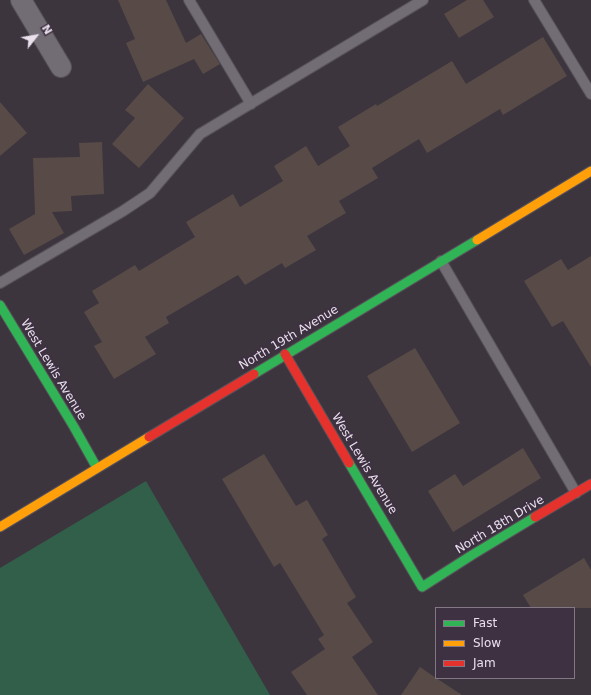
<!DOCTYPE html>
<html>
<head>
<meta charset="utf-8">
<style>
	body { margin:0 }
	#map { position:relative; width:591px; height:695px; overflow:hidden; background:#3c353e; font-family:"DejaVu Sans",sans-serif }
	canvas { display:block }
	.legend { position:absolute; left:435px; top:607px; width:140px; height:72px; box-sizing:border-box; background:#3e3142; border:1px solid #837786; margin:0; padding:5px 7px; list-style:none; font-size:12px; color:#eae1ed }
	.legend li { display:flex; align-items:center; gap:8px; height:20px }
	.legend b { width:20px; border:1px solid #837786 }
	.north { position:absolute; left:16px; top:16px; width:40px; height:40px; -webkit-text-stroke:3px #3e3142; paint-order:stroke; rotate:59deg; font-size:11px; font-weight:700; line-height:16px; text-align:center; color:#eae1ed }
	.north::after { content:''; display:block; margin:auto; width:14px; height:18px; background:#eae1ed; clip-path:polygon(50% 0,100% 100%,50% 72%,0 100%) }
</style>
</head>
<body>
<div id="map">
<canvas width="591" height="695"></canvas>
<ul class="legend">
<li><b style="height:5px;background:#30b455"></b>Fast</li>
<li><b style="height:5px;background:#ff9f0a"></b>Slow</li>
<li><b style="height:5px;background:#e5322d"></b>Jam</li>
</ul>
<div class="north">N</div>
</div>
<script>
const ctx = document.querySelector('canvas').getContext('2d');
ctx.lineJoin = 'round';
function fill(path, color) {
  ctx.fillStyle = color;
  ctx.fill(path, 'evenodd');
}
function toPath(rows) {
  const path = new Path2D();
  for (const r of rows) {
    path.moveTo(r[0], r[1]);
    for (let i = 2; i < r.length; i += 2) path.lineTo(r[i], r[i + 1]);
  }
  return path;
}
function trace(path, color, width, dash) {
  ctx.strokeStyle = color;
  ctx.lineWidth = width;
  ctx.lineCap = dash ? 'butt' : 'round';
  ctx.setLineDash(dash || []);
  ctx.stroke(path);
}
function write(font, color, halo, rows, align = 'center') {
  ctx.font = font + ' "DejaVu Sans",sans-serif';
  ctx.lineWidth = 4;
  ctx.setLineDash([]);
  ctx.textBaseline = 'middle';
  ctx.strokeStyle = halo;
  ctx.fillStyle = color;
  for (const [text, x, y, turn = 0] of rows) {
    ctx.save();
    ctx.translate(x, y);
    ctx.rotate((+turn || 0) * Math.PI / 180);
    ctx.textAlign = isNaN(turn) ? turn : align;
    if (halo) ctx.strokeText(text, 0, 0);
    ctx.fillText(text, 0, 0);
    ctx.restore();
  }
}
const green = toPath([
	[146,481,270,695,0,695,0,568]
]);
const building = toPath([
	[118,0,166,0,186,43,201,34,220,64,203,74,194,59,143,82,126,43,135,39],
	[467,0,483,0,494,17,459,38,444,14],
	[543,37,567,76,503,115,500,109,427,153,419,139,372,168,378,178,339,201,346,213,307,236,316,250,285,268,282,263,245,285,238,275,166,317,169,323,145,337,156,354,114,379,94,346,102,342,84,312,99,303,92,291,135,265,139,271,195,237,186,222,233,194,240,207,283,181,274,166,306,146,318,166,350,146,338,127,376,104,377,106,452,61,466,84],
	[148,84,184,118,139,168,112,144,135,118,125,110],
	[0,102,27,133,0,156],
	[102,142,104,194,71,196,72,211,52,212,64,233,24,255,9,229,35,214,33,158,80,157,79,143],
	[591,256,591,367,563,321,552,327,524,281,561,259,568,270],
	[415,348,460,423,412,452,367,376],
	[523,448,541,478,453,532,428,491,455,474,463,486],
	[264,454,296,506,307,500,328,535,322,539,356,597,347,603,373,642,352,657,378,695,307,695,291,672,325,649,318,639,324,635,280,563,274,567,222,479],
	[584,558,591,570,591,608,531,608,523,595],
	[420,667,436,678,462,695,401,695]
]);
const lane = toPath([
	[189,0,251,104],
	[534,0,591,94],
	[441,261,576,493],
	[0,283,123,211,150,193,200,134,423,0]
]);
const street = toPath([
	[21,0,61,67]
]);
const fast = toPath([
	[0,305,74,427,97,468],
	[254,374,477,240],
	[349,463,422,587,472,555,535,517]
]);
const slow = toPath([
	[477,240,591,171],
	[0,527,149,437]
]);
const jam = toPath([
	[285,354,349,463],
	[149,437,254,374],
	[535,517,591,484]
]);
const streetNames = [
	["North 19th Avenue",289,338,-31],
	["West Lewis Avenue",53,370,59],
	["West Lewis Avenue",364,464,59],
	["North 18th Drive",500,525,-31]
];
fill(green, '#325f4a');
fill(building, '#584b47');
trace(lane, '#57515a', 12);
trace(street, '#57515a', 22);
trace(fast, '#57515a', 11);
trace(slow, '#57515a', 11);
trace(jam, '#57515a', 11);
trace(lane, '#726c75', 10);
trace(street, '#726c75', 20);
trace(fast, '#30b455', 9);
trace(slow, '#ff9f0a', 9);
trace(jam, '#e5322d', 9);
write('12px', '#eae1ed', '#3e3142', streetNames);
</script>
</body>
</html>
